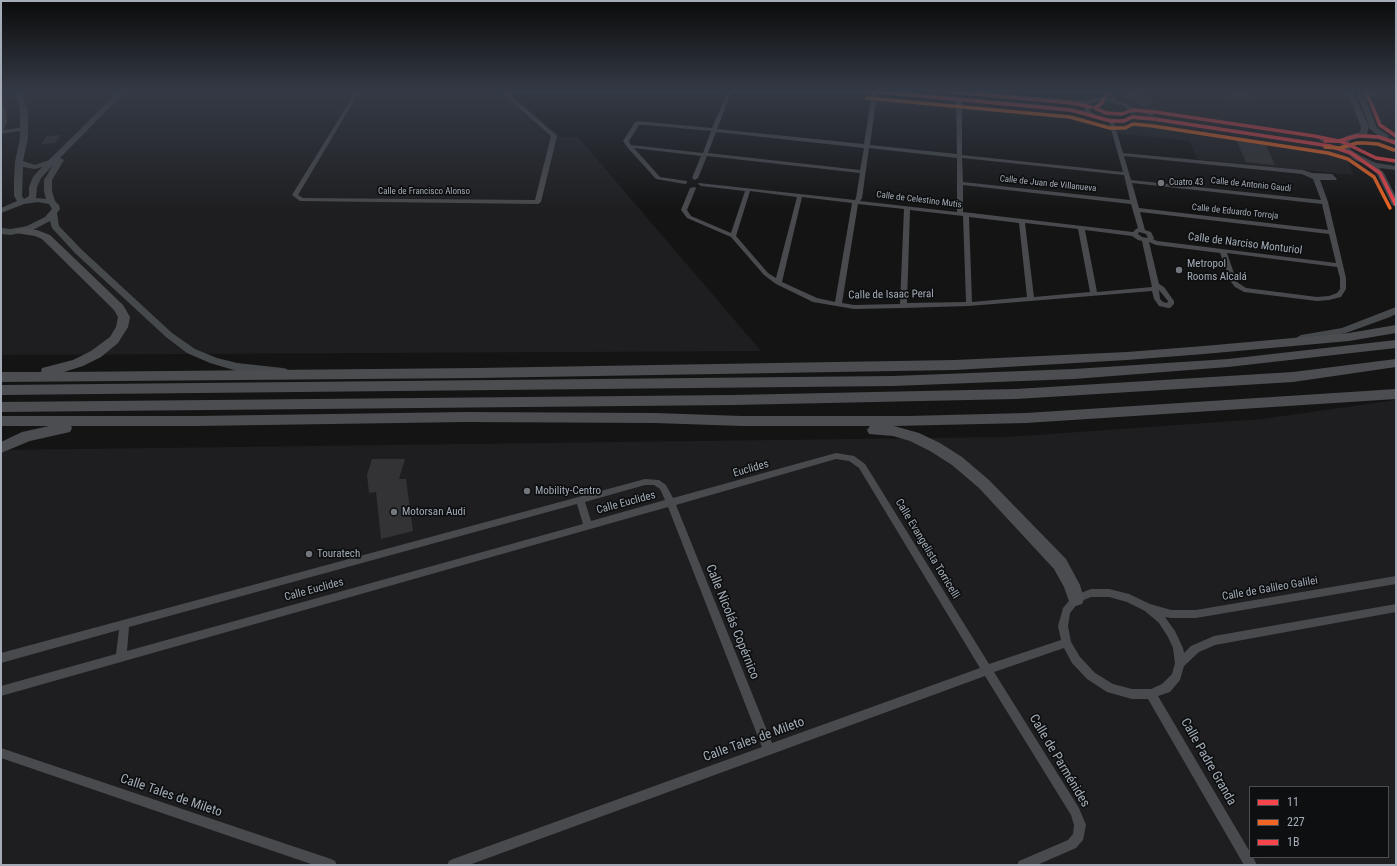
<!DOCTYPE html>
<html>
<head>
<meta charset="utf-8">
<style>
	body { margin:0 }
	#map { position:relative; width:1397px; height:866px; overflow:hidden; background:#141414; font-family:"Roboto Condensed",sans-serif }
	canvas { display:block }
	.frame { position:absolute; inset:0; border:2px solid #a4acb7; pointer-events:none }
	.legend { position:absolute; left:1249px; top:786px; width:140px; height:72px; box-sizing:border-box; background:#0e0f10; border:1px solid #4a4e53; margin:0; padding:5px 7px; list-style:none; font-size:12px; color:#a4acb7 }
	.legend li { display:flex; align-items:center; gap:8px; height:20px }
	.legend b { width:20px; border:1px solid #4a4e53 }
</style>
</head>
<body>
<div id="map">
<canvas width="1397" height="866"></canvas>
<div class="frame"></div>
<ul class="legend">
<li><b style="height:5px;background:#f5444b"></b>11</li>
<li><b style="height:5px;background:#f26522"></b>227</li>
<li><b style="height:5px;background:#f5444b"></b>1B</li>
</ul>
</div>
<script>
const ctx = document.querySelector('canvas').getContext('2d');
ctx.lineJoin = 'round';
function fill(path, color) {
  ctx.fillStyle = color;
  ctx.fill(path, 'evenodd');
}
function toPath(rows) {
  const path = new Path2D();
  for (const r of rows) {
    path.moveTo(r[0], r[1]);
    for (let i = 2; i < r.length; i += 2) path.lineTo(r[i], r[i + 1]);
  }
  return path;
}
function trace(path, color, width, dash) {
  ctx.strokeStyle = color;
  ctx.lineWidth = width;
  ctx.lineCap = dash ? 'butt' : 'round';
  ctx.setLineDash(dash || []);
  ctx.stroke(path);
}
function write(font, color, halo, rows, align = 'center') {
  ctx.font = font + ' "Roboto Condensed",sans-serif';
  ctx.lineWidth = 3.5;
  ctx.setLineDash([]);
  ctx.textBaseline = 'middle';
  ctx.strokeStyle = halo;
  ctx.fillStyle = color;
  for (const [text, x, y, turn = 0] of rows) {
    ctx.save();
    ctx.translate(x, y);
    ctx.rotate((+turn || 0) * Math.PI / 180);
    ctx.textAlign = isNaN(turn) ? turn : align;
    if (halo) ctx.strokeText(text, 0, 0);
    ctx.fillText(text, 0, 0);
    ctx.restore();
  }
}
const built = toPath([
	[1,91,508,91,562,137,578,137,761,351,1,355],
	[1107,91,1350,91,1365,127,1364,133,1347,139,1351,153,1346,155,1353,175,1197,159,1190,141,1115,133,1111,121,1118,121,1132,117,1134,114,1131,108,1116,101],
	[1359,91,1396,91,1396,143,1380,134,1365,109],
	[1396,400,1396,865,1,865,1,450,1007,437,1262,419],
	[1250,787,1388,787,1388,857,1250,857]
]);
const green = toPath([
	[1103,101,1114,103,1122,107,1126,110,1127,114,1121,117,1110,118,1099,115,1091,110,1090,107,1092,104]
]);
const building = toPath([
	[1229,91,1247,91,1249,103,1231,100],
	[1134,93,1143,95,1153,100,1151,101,1154,104,1143,107,1124,96],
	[61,135,55,143,41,144,47,136],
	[1236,140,1265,143,1275,165,1246,162],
	[372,459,405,459,399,479,406,479,413,531,381,539,376,492,369,493,367,475]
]);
const street = toPath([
	[356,91,360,91,298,195,303,198,535,200,551,136,500,91,505,91,557,136,541,202,538,204,300,201,292,195,356,91],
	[728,91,732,91,717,129,864,144,872,93,866,91,883,91,959,97,1071,108,1085,111,1083,104,947,92,945,91,963,91,1086,101,1097,97,1112,99,1105,91,1110,91,1118,101,1128,104,1130,107,1155,114,1152,116,1133,110,1136,113,1131,114,1124,106,1106,101,1098,101,1089,104,1088,105,1089,110,1096,115,1105,118,1123,119,1132,115,1154,117,1332,145,1354,153,1351,155,1329,147,1313,145,1154,121,1133,119,1124,123,1114,122,1123,153,1303,170,1312,173,1332,174,1337,179,1336,180,1320,180,1328,202,1346,278,1346,289,1341,297,1329,300,1317,301,1244,292,1235,287,1231,282,1220,253,1156,245,1149,242,1159,284,1164,287,1174,301,1174,304,1170,308,1168,308,1159,306,1154,299,1152,291,969,306,903,308,854,309,813,302,776,284,764,275,731,237,687,218,681,210,690,188,695,187,696,188,687,210,691,216,731,233,745,191,701,186,698,184,699,183,855,200,856,198,860,173,707,156,698,178,695,180,692,178,701,156,634,148,660,177,687,181,687,183,685,184,656,179,627,147,623,141,635,122,637,121,712,128,728,91],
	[877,93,956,101,957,154,870,145,877,93],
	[962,101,1071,112,1090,116,1102,121,1109,122,1123,172,962,155,962,101],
	[639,125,645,125,711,131,703,153,631,145,629,141,639,125],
	[716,132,864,148,860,170,708,153,716,132],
	[869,148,957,158,957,212,860,201,862,198,869,148],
	[1124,156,1302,174,1313,179,1321,200,1131,180,1124,156],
	[962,158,1124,175,1130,200,963,182,962,158],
	[1132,183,1322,204,1328,230,1139,208,1132,183],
	[963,185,1131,204,1138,228,1136,229,1133,232,963,212,963,185],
	[750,191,797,197,776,278,768,273,736,236,750,191],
	[802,197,852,203,835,302,817,298,782,282,802,197],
	[858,204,904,209,900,304,854,305,842,303,858,204],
	[910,210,963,216,966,302,907,303,910,210],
	[1140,212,1329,234,1336,263,1157,241,1153,239,1154,238,1151,232,1145,230,1140,212],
	[969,217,1019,223,1027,297,972,302,969,217],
	[1025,223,1078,229,1090,292,1034,297,1025,223],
	[1085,230,1132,236,1138,240,1142,241,1152,287,1097,292,1085,230],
	[1139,232,1146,234,1148,238,1142,237,1138,234,1139,232],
	[1227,253,1337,267,1340,278,1340,289,1337,293,1329,296,1317,297,1246,288,1237,282,1227,253],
	[1159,290,1168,301,1167,303,1163,302,1160,299,1159,290],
	[1,101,4,103,6,111,7,122,4,130,24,127,26,128,26,130,1,134,1,101],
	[1347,137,1349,138,1349,140,1339,143,1322,142,1319,140,1322,138,1339,139,1347,137],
	[836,453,854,456,865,464,989,664,1061,640,1058,626,1063,608,1073,596,1091,589,1109,589,1129,594,1150,604,1171,610,1196,610,1396,576,1396,584,1196,618,1171,618,1165,617,1175,631,1183,648,1184,653,1191,646,1214,636,1396,604,1396,612,1215,645,1199,652,1184,666,1180,680,1170,692,1158,696,1250,852,1250,857,1253,857,1257,865,1244,865,1148,699,1132,699,1107,692,1087,679,1072,663,1064,648,994,672,1079,808,1086,825,1083,840,1076,848,1037,865,1017,865,1019,861,1068,840,1073,834,1074,825,1071,815,985,676,469,865,447,865,449,861,453,859,762,747,668,507,1,696,1,686,116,654,119,630,1,663,1,653,645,479,659,480,666,485,673,498,836,453],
	[836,459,849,461,859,468,980,668,772,743,676,505,836,459],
	[645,485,654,485,660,489,665,500,591,521,585,502,645,485],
	[577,504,583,524,127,651,129,627,577,504],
	[1091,597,1109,597,1127,602,1145,611,1159,623,1168,637,1173,648,1175,663,1172,674,1162,684,1151,689,1132,689,1113,684,1095,673,1080,657,1071,642,1068,626,1070,613,1079,602,1091,597],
	[1,748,331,859,335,861,337,865,314,865,1,758,1,748]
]);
const secondary = toPath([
	[14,91,20,91,22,94,28,111,28,138,23,161,35,165,49,160,119,91,126,91,60,158,64,160,52,180,52,191,55,201,59,205,60,209,57,213,59,226,81,249,172,333,195,349,217,358,237,363,283,368,287,369,288,372,287,375,283,376,237,371,210,363,187,353,166,337,75,253,52,228,50,221,33,230,11,235,1,234,1,228,11,229,27,226,45,217,52,209,49,204,38,202,24,204,1,213,1,208,17,201,14,196,14,180,15,162,20,138,20,111,17,95,14,91],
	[53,165,44,180,44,191,46,199,36,198,37,187,41,178,53,165],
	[23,167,35,169,42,167,33,177,29,187,29,196,24,199,22,196,23,167],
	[1347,91,1353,91,1369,127,1367,134,1377,135,1370,129,1356,91,1362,91,1377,128,1388,135,1388,138,1396,140,1396,145,1378,139,1360,138,1351,140,1349,143,1351,150,1361,156,1376,163,1396,166,1396,170,1379,168,1384,173,1396,197,1396,207,1392,205,1377,174,1367,165,1355,160,1344,151,1341,143,1342,141,1346,136,1360,132,1361,127,1347,91],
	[1396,307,1396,314,1390,317,1346,333,1301,341,1296,338,1301,335,1342,328,1396,307]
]);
const highway = toPath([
	[20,228,37,230,50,235,123,305,130,317,128,327,118,343,101,357,83,366,64,372,477,368,955,360,1127,352,1204,346,1349,333,1396,325,1396,333,1349,341,1204,354,1127,360,955,370,477,378,1,382,1,372,41,372,42,368,73,360,91,351,110,337,116,327,118,317,114,310,42,239,35,236,16,233,15,231,20,228],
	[1396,340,1396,348,1228,367,1074,379,893,386,1,395,1,385,893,376,1074,369,1228,359,1396,340],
	[1396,359,1396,367,1293,382,1016,399,733,405,1,412,1,402,733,395,1016,389,1293,372,1396,359],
	[1396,389,1396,399,1026,423,894,426,919,433,940,443,962,457,989,480,1066,559,1080,585,1084,599,1082,604,1076,606,1070,604,1064,587,1054,569,979,488,952,465,930,451,910,441,893,436,869,434,867,430,870,426,742,426,655,423,466,422,196,426,71,426,72,428,70,432,30,441,1,453,1,442,22,432,49,426,1,426,1,416,196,416,466,412,655,413,742,416,908,416,1026,413,1396,389]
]);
const bus1 = toPath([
	[868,91,1071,110,1111,121,1124,121,1132,117,1154,119,1330,146,1351,153,1380,173,1396,205],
	[1325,141,1339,141,1356,136,1365,136,1379,137,1396,143]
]);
const bus2 = toPath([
	[867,98,1070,117,1110,128,1125,128,1133,124,1153,126,1328,153,1348,159,1374,177,1390,208],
	[1325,147,1340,148,1357,143,1365,143,1378,144,1394,150]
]);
const bus3 = toPath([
	[942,91,1072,103,1091,107],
	[1366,91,1380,125,1396,136],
	[1107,93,1102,103,1095,108,1106,113,1122,114,1132,110,1155,112,1314,136,1343,142,1376,158,1396,161]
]);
const markers = [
	[1161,183,4,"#72777e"],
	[1179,270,4,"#72777e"],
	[527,491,4,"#72777e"],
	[394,512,4,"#72777e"],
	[309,554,4,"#72777e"]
];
const farPoinames = [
	["Cuatro 43",1169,183]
];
const farStreetnames = [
	["Calle de Juan de Villanueva",1048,184,6],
	["Calle de Antonio Gaudí",1251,185,6],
	["Calle de Francisco Alonso",424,192],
	["Calle de Celestino Mutis",919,200,7],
	["Calle de Eduardo Torroja",1235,212,6]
];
const streetNames = [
	["Calle de Narciso Monturiol",1245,244,7],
	["Calle de Isaac Peral",891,295,-1],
	["Euclides",751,469,-16],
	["Calle Euclides",626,503,-15],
	["Calle Evangelista Torricelli",927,549,59],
	["Calle de Galileo Galilei",1270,589,-10],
	["Calle Euclides",314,590,-15]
];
const poiNames = [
	["Metropol",1187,264],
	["Rooms Alcalá",1187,277],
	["Mobility-Centro",535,491],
	["Motorsan Audi",402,512],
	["Touratech",317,554]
];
const nearStreetnames = [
	["Calle Nicolás Copérnico",732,622,68],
	["Calle Tales de Mileto",754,740,-20],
	["Calle de Parménides",1059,761,59],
	["Calle Padre Granda",1208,762,60],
	["Calle Tales de Mileto",171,796,19]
];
fill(built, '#1e1e20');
fill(green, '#1a221a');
fill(building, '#333335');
fill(street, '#484a4d');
fill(secondary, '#46494c');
fill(highway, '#4b4d50');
trace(bus1, '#f5444b', 3.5);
trace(bus2, '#f26522', 3.5);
trace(bus3, '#f5444b', 3.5);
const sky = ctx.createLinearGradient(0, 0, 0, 212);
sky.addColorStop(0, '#0b0b0b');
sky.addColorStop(0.43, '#343a45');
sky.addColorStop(1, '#343a4500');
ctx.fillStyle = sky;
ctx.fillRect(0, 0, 1397, 212);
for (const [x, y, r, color] of markers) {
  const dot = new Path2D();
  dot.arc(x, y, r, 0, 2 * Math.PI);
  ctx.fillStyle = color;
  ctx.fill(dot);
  trace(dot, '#0e0f10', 1.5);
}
write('9px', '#a4acb7', '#0e0f10', farPoinames, 'left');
write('9px', '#a4acb7', '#0e0f10', farStreetnames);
write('11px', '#a4acb7', '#0e0f10', streetNames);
write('11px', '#a4acb7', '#0e0f10', poiNames, 'left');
write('13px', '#a4acb7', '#0e0f10', nearStreetnames);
</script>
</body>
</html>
